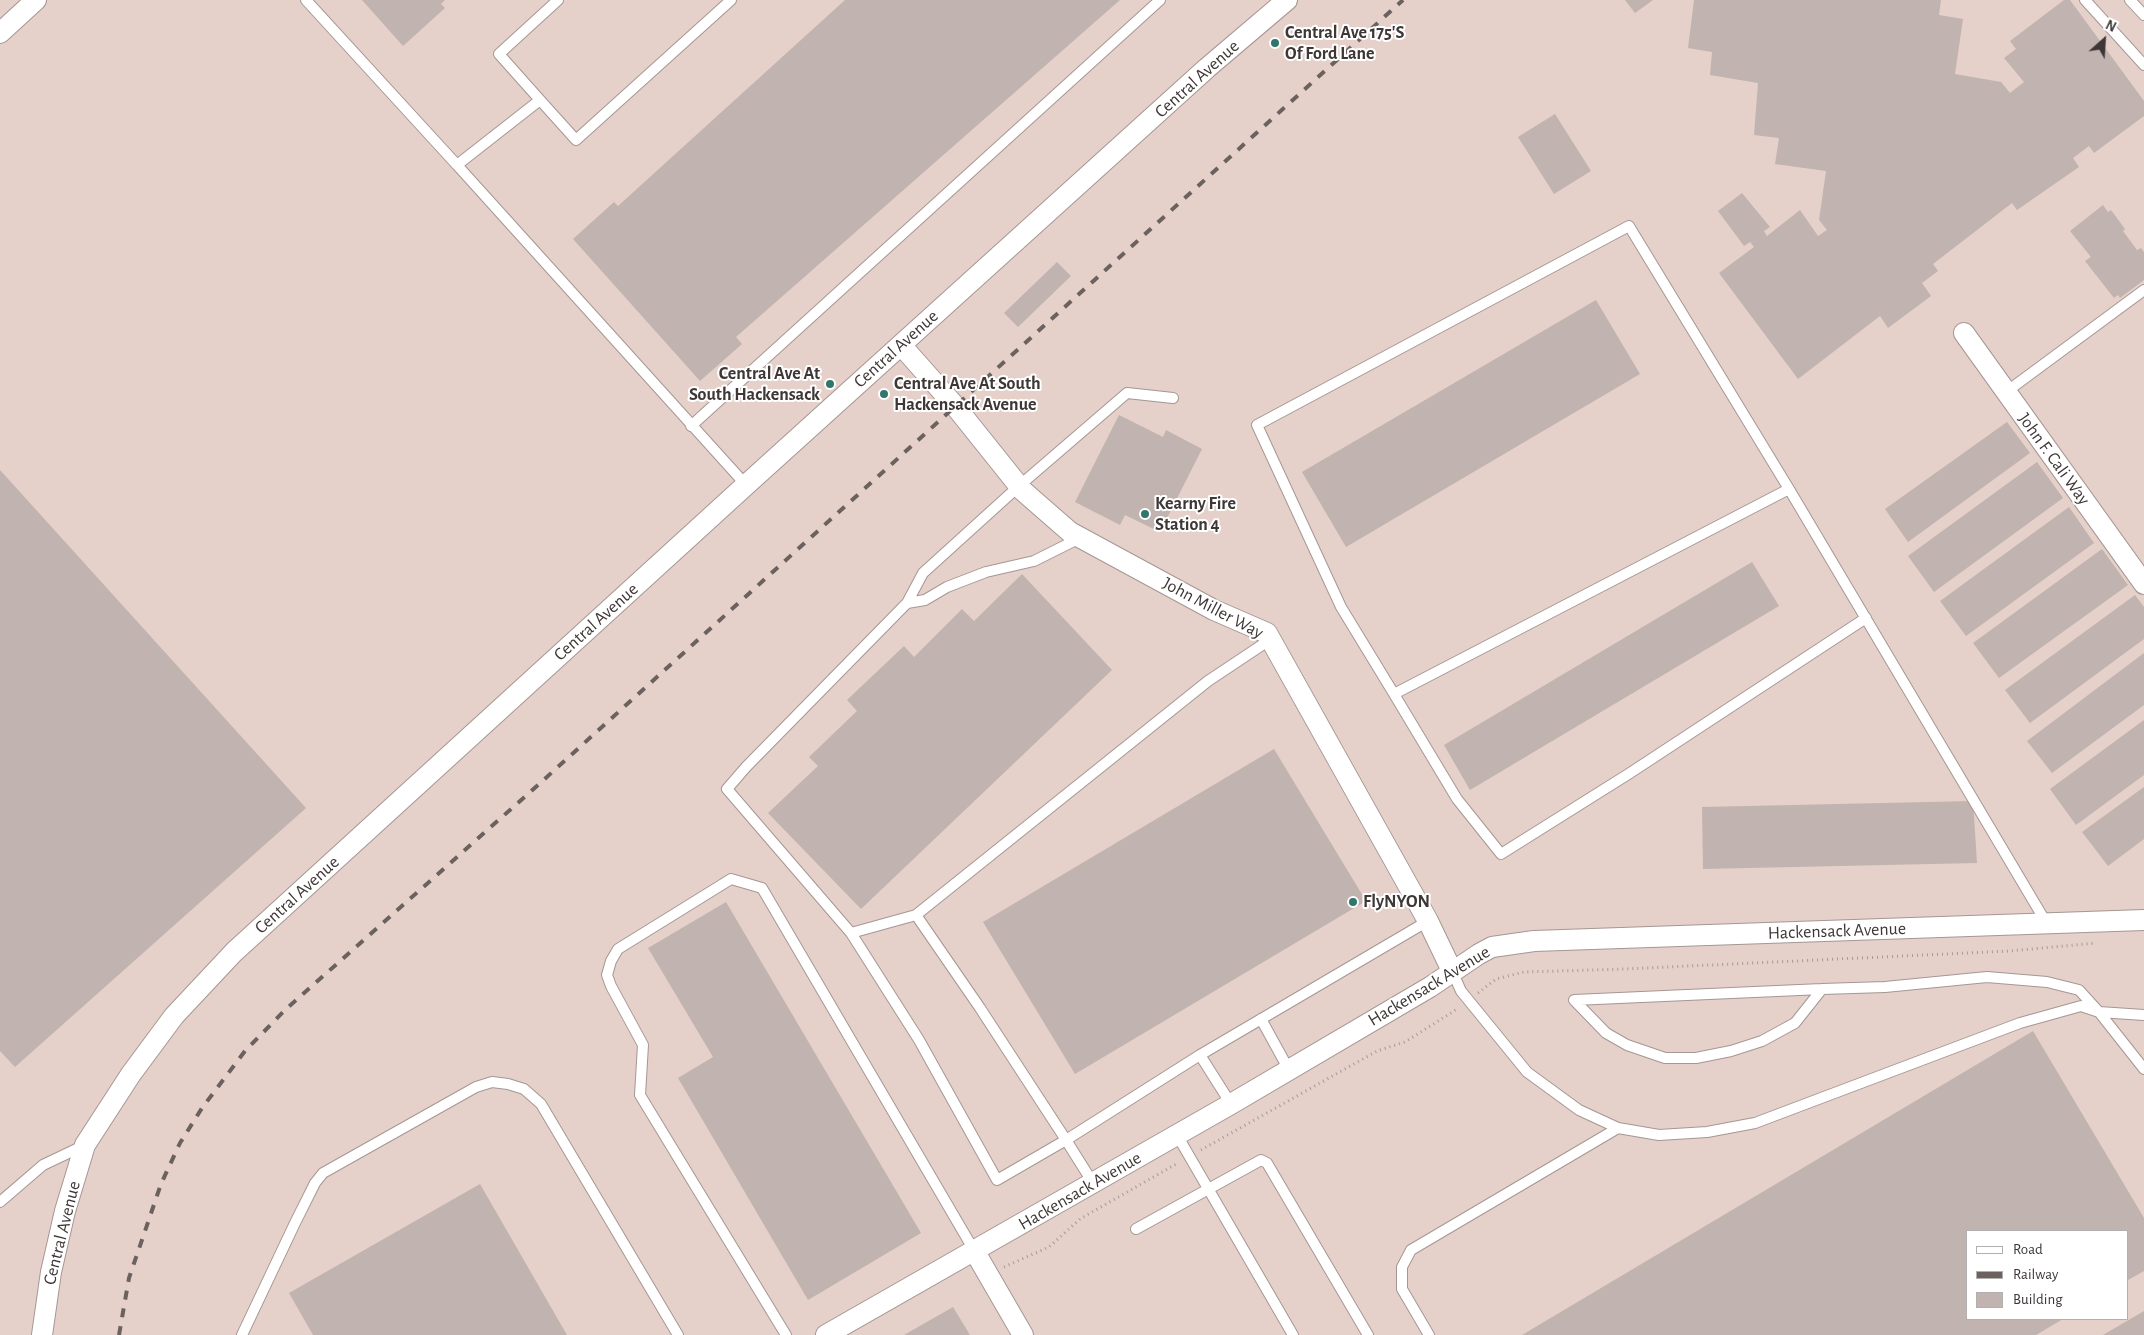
<!DOCTYPE html>
<html>
<head>
<meta charset="utf-8">
<style>
	body { margin:0 }
	#map { position:relative; width:2144px; height:1335px; overflow:hidden; background:#eedfdb; font-family:"Alegreya Sans",sans-serif }
	canvas { display:block }
	.legend { position:absolute; left:1966px; top:1230px; width:162px; height:90px; box-sizing:border-box; background:#fff; border:1px solid #b1afaf; margin:0; padding:6px 9px; list-style:none; font-size:15px; color:#3d3736 }
	.legend li { display:flex; align-items:center; gap:10px; height:25px }
	.legend b { width:25px; border:1px solid #b1afaf }
	.north { position:absolute; left:2079px; top:15px; width:50px; height:50px; -webkit-text-stroke:4px #fff; paint-order:stroke; rotate:26deg; font-size:14px; font-weight:700; line-height:20px; text-align:center; color:#3d3736 }
	.north::after { content:''; display:block; margin:auto; width:18px; height:22px; background:#3d3736; clip-path:polygon(50% 0,100% 100%,50% 72%,0 100%) }
</style>
</head>
<body>
<div id="map">
<canvas width="2144" height="1335"></canvas>
<ul class="legend">
<li><b style="height:6px;background:#fff"></b>Road</li>
<li><b style="height:6px;background:#6b6260"></b>Railway</li>
<li><b style="height:14px;background:#c1b3af"></b>Building</li>
</ul>
<div class="north">N</div>
</div>
<script>
const ctx = document.querySelector('canvas').getContext('2d');
ctx.lineJoin = 'round';
function fill(path, color) {
  ctx.fillStyle = color;
  ctx.fill(path, 'evenodd');
}
function toPath(rows) {
  const path = new Path2D();
  for (const r of rows) {
    path.moveTo(r[0], r[1]);
    for (let i = 2; i < r.length; i += 2) path.lineTo(r[i], r[i + 1]);
  }
  return path;
}
function trace(path, color, width, dash) {
  ctx.strokeStyle = color;
  ctx.lineWidth = width;
  ctx.lineCap = dash ? 'butt' : 'round';
  ctx.setLineDash(dash || []);
  ctx.stroke(path);
}
function write(font, color, halo, rows, align = 'center') {
  ctx.font = font + ' "Alegreya Sans",sans-serif';
  ctx.lineWidth = 4;
  ctx.setLineDash([]);
  ctx.textBaseline = 'middle';
  ctx.strokeStyle = halo;
  ctx.fillStyle = color;
  for (const [text, x, y, turn = 0] of rows) {
    ctx.save();
    ctx.translate(x, y);
    ctx.rotate((+turn || 0) * Math.PI / 180);
    ctx.textAlign = isNaN(turn) ? turn : align;
    if (halo) ctx.strokeText(text, 0, 0);
    ctx.fillText(text, 0, 0);
    ctx.restore();
  }
}
const built = toPath([
	[0,0,2144,0,2144,1335,0,1335],
	[1968,1231,2128,1231,2128,1319,1968,1319]
]);
const building = toPath([
	[362,0,445,0,441,4,445,8,403,46],
	[845,0,1120,0,736,337,742,344,700,381,573,239,614,202,618,206],
	[1625,0,1653,0,1635,13],
	[1694,0,1941,0,1939,15,1963,19,1955,74,2001,82,2010,93,2024,82,2004,58,2016,49,2010,41,2064,0,2070,0,2144,101,2144,116,2094,153,2089,146,2073,158,2079,167,2017,210,2012,203,1933,264,1938,271,1922,283,1931,296,1888,328,1880,316,1798,379,1719,273,1754,247,1750,242,1744,246,1718,211,1742,193,1770,227,1764,231,1767,236,1800,210,1818,236,1827,230,1819,220,1826,171,1775,164,1779,138,1754,135,1758,83,1710,75,1712,52,1688,48],
	[1555,114,1591,171,1554,194,1518,137],
	[2103,205,2108,212,2111,210,2125,229,2123,231,2137,250,2141,248,2144,252,2144,280,2120,298,2118,295,2114,298,2085,261,2091,257,2070,231],
	[1057,262,1071,276,1018,327,1004,313],
	[1596,300,1640,374,1346,547,1302,472],
	[1119,415,1163,437,1166,430,1202,449,1160,532,1125,515,1120,525,1075,502],
	[2007,422,2030,453,1908,542,1885,509],
	[2037,462,2063,498,1934,592,1908,556],
	[0,470,306,808,15,1067,0,1051],
	[2069,507,2094,543,1966,636,1940,601],
	[2102,549,2128,585,1999,678,1973,643],
	[1752,562,1779,606,1470,790,1444,745],
	[1022,574,1112,670,861,909,768,813,818,766,809,757,857,711,847,700,904,646,914,657,962,609,974,621],
	[2135,595,2144,607,2144,639,2030,723,2005,690],
	[2144,653,2144,705,2052,773,2027,741],
	[2144,720,2144,775,2076,825,2050,789],
	[1274,749,1366,901,1075,1074,983,922],
	[2144,787,2144,839,2108,866,2082,832],
	[1973,801,1977,863,1703,869,1702,807],
	[726,902,921,1233,808,1300,678,1078,713,1057,648,948],
	[2033,1031,2144,1218,2144,1271,2128,1280,2128,1231,1968,1231,1968,1319,2063,1319,2036,1335,1522,1335],
	[480,1184,567,1335,313,1335,289,1293],
	[953,1307,970,1335,904,1335],
	[2144,1311,2144,1335,2103,1335]
]);
const path = toPath([
	[1478,993,1496,979,1524,972,1625,969,2010,951,2096,943],
	[1201,1150,1377,1051,1405,1042,1457,1009],
	[1004,1267,1049,1247,1080,1219,1178,1163]
]);
const lane = toPath([
	[306,0,457,165],
	[731,0,576,140,540,100,457,165,746,485],
	[2085,0,2144,65],
	[2130,0,2144,15],
	[540,100,499,54,558,0],
	[2006,392,2144,290],
	[691,426,1160,0],
	[1789,489,2047,924],
	[1080,538,1034,561,986,572,947,587,925,600,907,603,746,767,727,789,851,933,916,915,1208,681,1271,639],
	[907,603,923,573,1019,486,1127,393,1173,398],
	[1394,694,1789,489,1629,226,1257,425,1341,607,1394,694,1457,799,1501,854,1630,773,1866,618],
	[851,933,919,1040,997,1180,1066,1140,980,1008,916,915],
	[1452,971,1461,991,1527,1072,1579,1110,1618,1128,1659,1135,1707,1132,1755,1123,2020,1023,2081,1006,2099,1012,2144,1069],
	[1822,989,1795,1023,1762,1041,1731,1051,1696,1058,1665,1058,1627,1045,1606,1033,1574,1000,1822,989,1885,987,1987,977,2047,982,2079,990,2099,1012,2144,1015],
	[1261,1019,1289,1070],
	[1200,1055,1231,1104],
	[1177,1135,1293,1335],
	[1093,1183,1066,1140,1200,1055,1428,921],
	[0,1202,43,1165,85,1145],
	[1136,1229,1261,1160,1267,1163,1368,1335],
	[242,1335,295,1223,315,1183,323,1173,476,1087,492,1082,508,1084,524,1089,541,1104,678,1335],
	[786,1335,640,1095,643,1045,611,986,607,975,611,961,618,949,731,879,762,888,975,1252],
	[1429,1335,1402,1289,1402,1267,1411,1250,1618,1128]
]);
const street = toPath([
	[0,33,36,0],
	[1964,333,2144,584],
	[901,345,955,406,1023,491,1070,532,1214,610,1267,633,1428,921,1452,971],
	[975,1252,1023,1335],
	[42,1335,51,1272,65,1211,85,1145,131,1074,174,1016,234,952,746,485,1207,68,1287,0],
	[826,1335,1231,1104,1430,987,1479,954,1492,947,1534,941,2144,920]
]);
const rail = toPath([
	[119,1335,129,1278,161,1184,180,1143,202,1108,245,1051,285,1010,538,785,1403,0]
]);
const markers = [
	[1275,43,5,"#30766c"],
	[830,384,5,"#30766c"],
	[884,394,5,"#30766c"],
	[1145,514,5,"#30766c"],
	[1353,902,5,"#30766c"]
];
const poiNames = [
	["Central Ave 175'S",1285,33],
	["Of Ford Lane",1285,54],
	["Central Ave At",820,374,"right"],
	["South Hackensack",820,395,"right"],
	["Central Ave At South",894,384],
	["Hackensack Avenue",894,405],
	["Kearny Fire",1155,504],
	["Station 4",1155,525],
	["FlyNYON",1363,902]
];
const streetNames = [
	["Central Avenue",1197,79,-42],
	["Central Avenue",896,349,-42],
	["John F. Cali Way",2054,459,54],
	["John Miller Way",1213,608,28],
	["Central Avenue",596,622,-42],
	["Central Avenue",297,895,-42],
	["Hackensack Avenue",1837,931,-2],
	["Hackensack Avenue",1429,986,-31],
	["Hackensack Avenue",1080,1191,-30],
	["Central Avenue",62,1233,-76]
];
fill(built, '#e6d0ca');
fill(building, '#c1b3af');
trace(lane, '#a59793', 12);
trace(street, '#a59793', 22);
trace(path, '#a59a97', 3, [1, 4]);
trace(lane, '#fff', 10);
trace(street, '#fff', 20);
trace(rail, '#6b6260', 4, [9, 9]);
for (const [x, y, r, color] of markers) {
  const dot = new Path2D();
  dot.arc(x, y, r, 0, 2 * Math.PI);
  ctx.fillStyle = color;
  ctx.fill(dot);
  trace(dot, '#fff', 2);
}
write('bold 18px', '#3d3736', '#fff', poiNames, 'left');
write('18px', '#3d3736', '#fff', streetNames);
</script>
</body>
</html>
